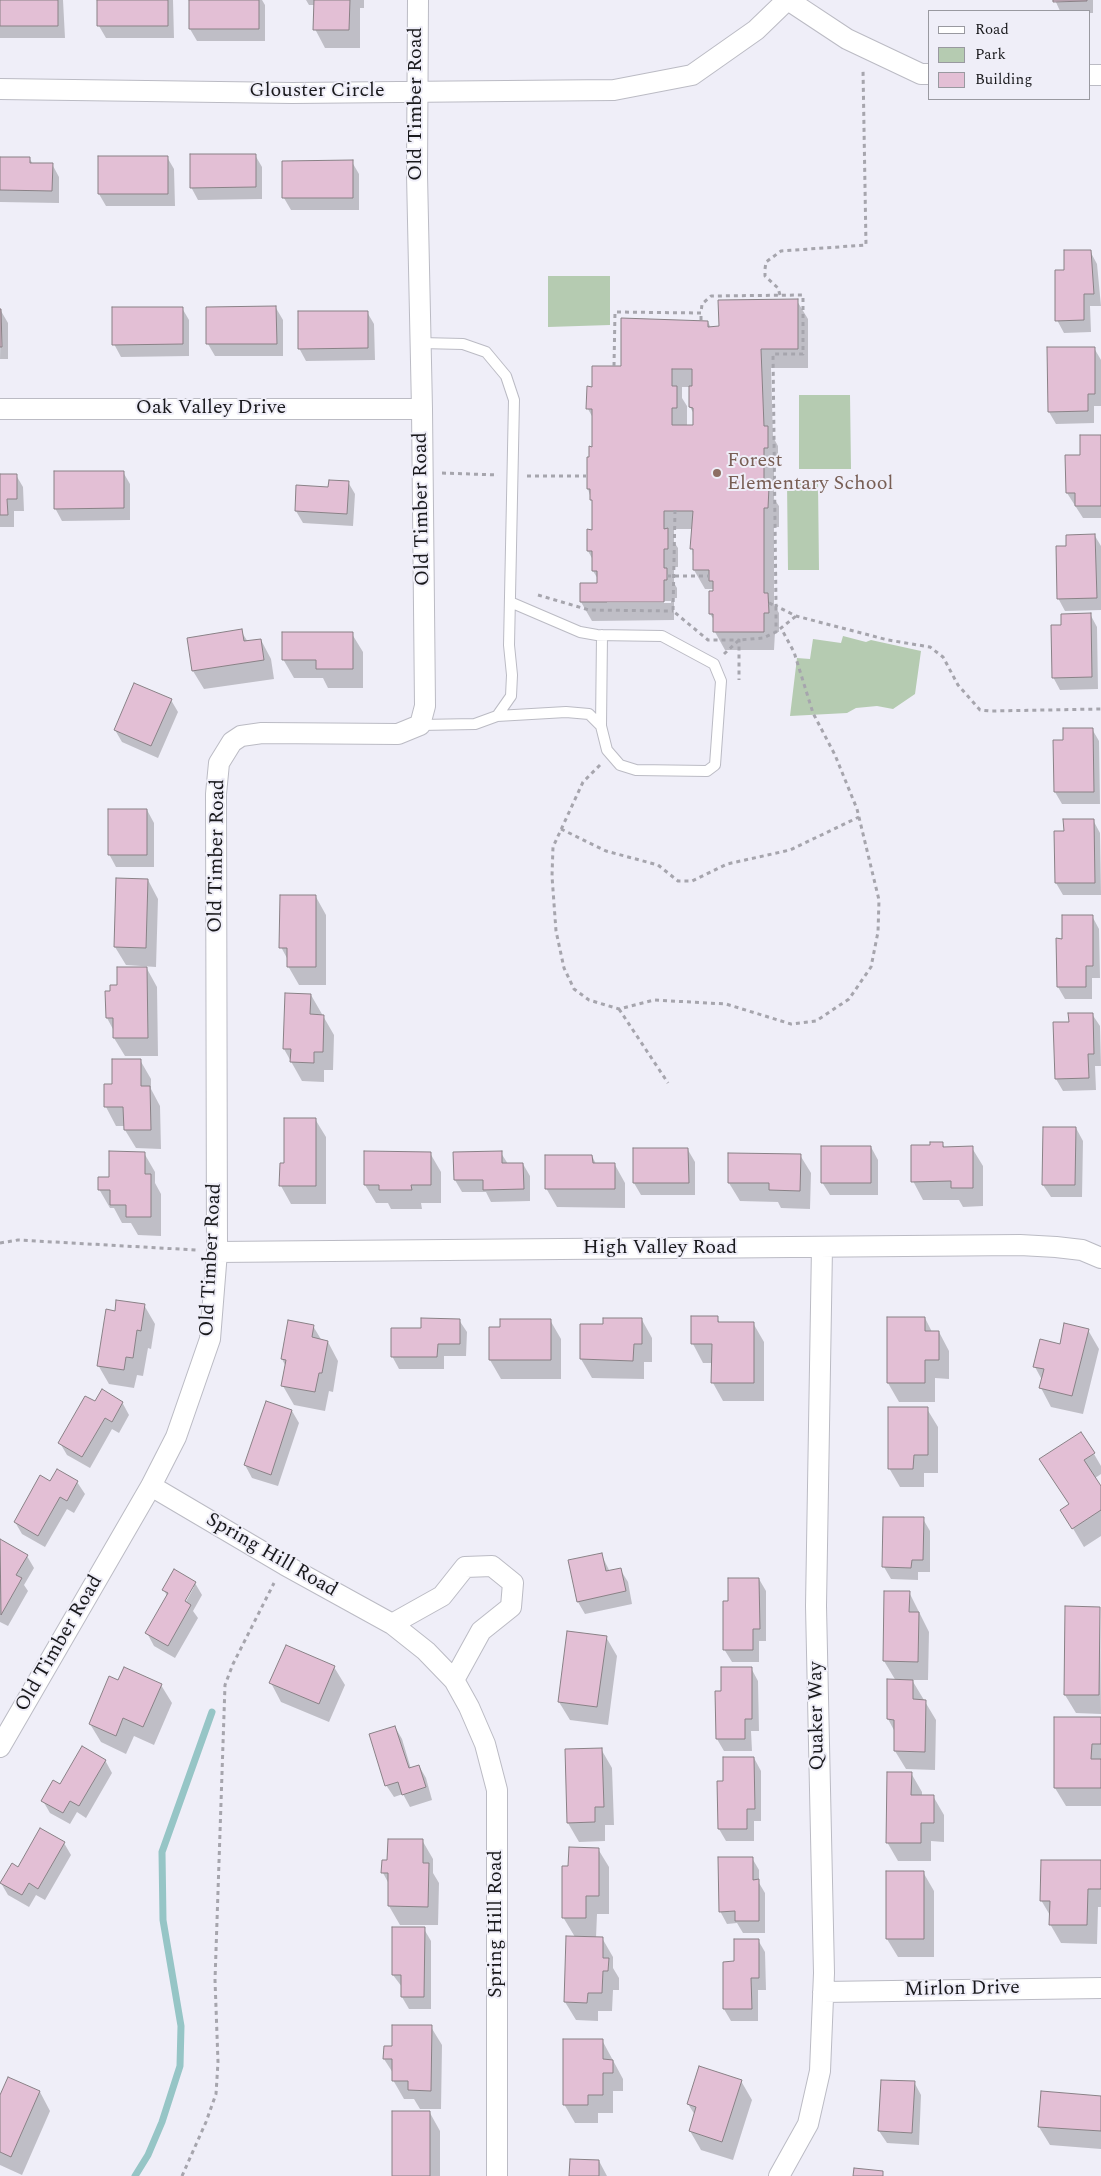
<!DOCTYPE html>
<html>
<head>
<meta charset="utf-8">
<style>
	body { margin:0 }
	#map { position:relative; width:1101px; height:2176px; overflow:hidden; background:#efeef8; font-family:Spectral,serif }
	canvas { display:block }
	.legend { position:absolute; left:928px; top:10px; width:162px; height:90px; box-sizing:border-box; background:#efeef8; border:1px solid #9999a0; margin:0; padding:6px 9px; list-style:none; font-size:15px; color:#19191c }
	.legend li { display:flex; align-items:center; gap:10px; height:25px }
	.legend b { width:25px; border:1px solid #9999a0 }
</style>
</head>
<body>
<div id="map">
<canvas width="1101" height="2176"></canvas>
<ul class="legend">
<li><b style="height:6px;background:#fff"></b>Road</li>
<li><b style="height:14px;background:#b5cbb1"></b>Park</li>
<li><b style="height:14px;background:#e3bfd5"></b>Building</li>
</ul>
</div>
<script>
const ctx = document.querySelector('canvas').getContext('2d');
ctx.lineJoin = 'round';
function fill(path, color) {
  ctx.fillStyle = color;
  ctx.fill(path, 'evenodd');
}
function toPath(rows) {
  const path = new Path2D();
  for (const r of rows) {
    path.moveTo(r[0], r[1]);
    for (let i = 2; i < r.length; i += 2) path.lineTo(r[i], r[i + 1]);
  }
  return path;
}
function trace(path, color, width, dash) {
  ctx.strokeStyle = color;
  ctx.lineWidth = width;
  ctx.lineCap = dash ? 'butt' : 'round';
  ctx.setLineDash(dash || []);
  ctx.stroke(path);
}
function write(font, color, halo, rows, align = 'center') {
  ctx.font = font + ' Spectral,serif';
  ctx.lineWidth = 4;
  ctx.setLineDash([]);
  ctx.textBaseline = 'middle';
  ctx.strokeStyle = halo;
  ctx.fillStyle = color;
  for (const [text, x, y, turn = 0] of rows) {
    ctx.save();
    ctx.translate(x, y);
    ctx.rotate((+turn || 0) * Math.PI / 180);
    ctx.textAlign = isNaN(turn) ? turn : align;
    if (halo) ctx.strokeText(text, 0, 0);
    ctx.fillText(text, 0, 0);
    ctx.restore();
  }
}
const green = toPath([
	[548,276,610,276,610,325,548,327],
	[799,395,850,395,851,469,799,469],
	[787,482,818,482,819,570,788,570],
	[843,636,866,642,871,640,921,651,915,694,893,709,877,706,856,708,847,713,790,716,797,658,810,659,813,639,841,643]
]);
const shadow = toPath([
	[0,0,63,0,65,38,0,38],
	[99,0,173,0,174,38,106,38,99,26],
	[190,0,262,0,265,5,265,41,197,41,190,29],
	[306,0,364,0,364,8,360,8,360,48,325,48,315,29,315,5,309,5],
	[1055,0,1093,0,1093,13,1090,13,1090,11,1060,11],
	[255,155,262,167,262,199,198,200,191,187],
	[167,157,174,169,175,206,106,206,99,194],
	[0,158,29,158,33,164,52,164,59,177,59,203,0,202],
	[284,162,352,162,359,174,359,210,291,210,284,198],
	[1090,251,1097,264,1101,306,1090,306,1091,332,1064,333,1057,320,1066,271],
	[797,301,808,319,808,368,771,368,773,437,778,446,778,466,774,466,774,499,779,506,779,527,774,527,774,605,779,613,779,632,775,632,774,650,725,650,715,632,715,621,710,614,715,589,705,589,694,570,691,529,674,529,674,542,678,548,678,567,674,567,674,583,677,588,677,598,674,598,674,620,592,621,581,602,598,584,598,579,593,571,593,560,588,551,593,531,593,505,588,489,593,448,593,418,588,409,588,388,593,388,623,367,708,322,711,328,720,327],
	[682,387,690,387,690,407,694,414,694,426,687,426,687,406,682,398],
	[607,601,671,601,671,603,607,603],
	[182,308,189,320,189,356,121,357,114,344],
	[207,308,276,308,283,320,283,356,215,356,208,344],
	[1,311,8,323,8,359,0,359],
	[367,312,374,324,375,360,306,361,299,348],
	[1094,348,1101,360,1101,406,1094,406,1094,423,1056,424,1049,412],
	[1101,437,1101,518,1083,518,1067,493,1081,457],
	[123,472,130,484,130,520,62,521,55,508],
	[0,475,16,475,23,487,24,511,14,511,14,527,0,527],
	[348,482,355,494,353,526,303,523,296,511,330,488],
	[1095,536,1101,546,1101,610,1065,611,1058,598,1067,547],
	[1090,614,1097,627,1098,689,1060,690,1053,677],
	[241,631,248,642,261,640,271,659,274,679,204,689,193,671],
	[352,634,363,652,363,688,328,688,323,678,294,678,283,659],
	[171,700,178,712,158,758,122,742,115,730],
	[1092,729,1099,741,1100,804,1062,804,1055,792,1055,741,1064,741],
	[147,810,154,823,154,867,116,867,109,854],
	[1093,820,1100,833,1101,895,1063,895,1056,883,1056,832,1065,832],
	[148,880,158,899,156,967,126,965,115,947],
	[316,897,326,915,326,985,299,985,288,966,288,960,281,947],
	[1092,916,1099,929,1100,978,1092,978,1092,999,1065,999,1058,987,1063,940],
	[146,967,157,987,158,1056,125,1056,114,1038,114,1031,107,1018,111,993],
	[311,995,334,1035,333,1070,324,1070,324,1082,302,1081,284,1049],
	[1092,1014,1100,1026,1101,1066,1095,1066,1096,1090,1063,1091,1056,1079,1054,1023,1070,1023],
	[140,1060,151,1079,151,1089,160,1106,161,1149,136,1148,125,1130,125,1126,116,1126,106,1107,113,1085],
	[315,1119,326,1137,326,1204,291,1204,281,1186,285,1164],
	[1076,1128,1083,1141,1082,1197,1051,1197,1043,1185],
	[942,1143,945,1148,972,1148,983,1166,983,1206,963,1207,959,1200,923,1200,913,1181,931,1146],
	[871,1147,878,1160,878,1195,830,1195,822,1182],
	[634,1150,688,1150,695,1162,695,1195,641,1195,634,1183],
	[144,1153,155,1172,155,1183,161,1194,161,1236,138,1235,131,1223,122,1223,114,1208,110,1208,99,1189,110,1178],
	[430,1153,441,1172,441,1203,421,1203,422,1209,391,1209,388,1203,376,1203,365,1185],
	[455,1153,501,1153,508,1164,523,1164,530,1176,530,1201,491,1202,486,1192,462,1192,455,1180],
	[800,1155,811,1173,810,1209,781,1208,778,1202,740,1201,729,1183],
	[592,1156,596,1164,615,1165,625,1183,625,1208,557,1207,546,1188],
	[144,1305,155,1324,151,1349,148,1348,143,1376,137,1375,134,1388,109,1384,98,1365,116,1312],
	[693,1318,717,1318,720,1323,753,1323,764,1342,764,1401,723,1401,713,1383,713,1363,703,1363,693,1344],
	[925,1318,932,1332,939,1332,949,1351,949,1379,935,1378,935,1402,899,1402,888,1383],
	[459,1320,467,1332,466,1356,444,1356,444,1369,399,1369,392,1356,422,1329],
	[550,1320,561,1339,561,1379,501,1379,490,1360,490,1328],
	[642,1320,652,1338,652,1362,644,1362,644,1379,592,1378,581,1359,604,1326],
	[313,1326,322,1341,328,1342,338,1361,333,1392,329,1391,325,1411,294,1405,283,1386,286,1367,282,1359],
	[1088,1330,1099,1349,1083,1414,1051,1407,1041,1388,1042,1380,1035,1367,1060,1345],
	[122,1402,129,1415,119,1433,112,1429,90,1468,67,1455,60,1443,95,1403],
	[927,1409,938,1427,938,1473,924,1473,924,1487,900,1487,889,1468],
	[292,1411,299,1423,278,1486,252,1478,245,1465],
	[1094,1454,1101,1466,1101,1474,1095,1478,1101,1488,1101,1536,1084,1547,1062,1510,1070,1505,1052,1478],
	[50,1482,77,1482,85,1494,74,1513,67,1509,45,1547,22,1534,15,1522],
	[884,1518,923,1519,930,1531,930,1572,918,1572,918,1580,891,1579,884,1567],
	[0,1540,27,1556,34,1568,24,1585,28,1591,8,1626,0,1622],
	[601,1554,610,1572,620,1569,628,1582,632,1604,585,1614,578,1602],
	[759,1579,766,1591,766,1641,759,1641,759,1662,732,1662,724,1649,729,1603],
	[195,1583,202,1595,193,1611,198,1618,175,1658,154,1646,147,1633,167,1596,164,1590],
	[191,1587,194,1587,183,1607,181,1606],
	[909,1592,929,1632,928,1680,912,1680,936,1720,935,1770,906,1769,895,1751,895,1732,888,1719,896,1681,884,1661],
	[1100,1608,1101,1714,1076,1713,1065,1695],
	[606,1637,617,1656,608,1725,570,1720,559,1702],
	[334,1667,345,1685,329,1722,281,1702,271,1683],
	[751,1668,758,1681,759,1731,751,1731,752,1751,724,1751,717,1739,717,1692,722,1692],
	[119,1682,161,1685,172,1703,154,1745,134,1736,126,1754,101,1742,90,1724],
	[1101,1718,1101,1806,1066,1806,1055,1788],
	[395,1727,402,1739,411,1769,419,1766,426,1778,432,1800,410,1807,403,1794,394,1797,386,1785],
	[601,1749,612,1768,614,1825,605,1825,605,1841,579,1842,568,1823],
	[754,1758,761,1771,761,1821,754,1821,754,1841,726,1841,719,1829,724,1782],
	[105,1760,112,1773,86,1818,77,1812,70,1824,50,1813,43,1801],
	[911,1773,922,1792,922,1796,933,1796,944,1815,944,1842,931,1841,931,1861,898,1861,887,1842],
	[422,1840,433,1859,433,1873,439,1883,438,1925,400,1925,389,1906,389,1884,383,1873,383,1862,389,1862],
	[64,1843,71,1855,45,1900,36,1895,29,1907,8,1895,1,1883],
	[598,1849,609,1867,609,1914,597,1914,596,1938,602,1938,613,1957,613,1968,619,1978,619,1990,613,1990,612,2011,598,2011,598,2021,576,2020,565,2002,575,1937,563,1917,570,1868],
	[752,1858,759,1870,759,1883,765,1893,765,1933,743,1933,737,1923,727,1924,720,1911],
	[1101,1862,1101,1907,1098,1907,1097,1944,1061,1943,1050,1924,1051,1917,1041,1900],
	[923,1872,934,1891,934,1957,898,1957,887,1939],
	[424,1929,431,1941,431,2009,409,2009,402,1997,402,1987,393,1975],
	[758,1940,765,1952,766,1990,758,1990,758,2021,731,2021,724,2009,735,1963],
	[431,2027,442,2045,441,2109,420,2109,414,2099,404,2099,393,2080,393,2073,384,2059,393,2048],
	[602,2040,623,2079,623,2091,613,2091,613,2113,598,2113,598,2123,575,2123,564,2104],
	[9,2078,40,2092,50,2111,22,2175,0,2165,0,2098],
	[741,2081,752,2100,733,2160,701,2150,690,2131,695,2115,688,2104],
	[914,2082,921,2095,919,2145,887,2143,879,2131],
	[1101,2097,1101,2149,1050,2145,1039,2127],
	[430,2113,440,2131,440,2176,393,2176],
	[599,2161,607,2176,570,2176]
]);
const stream = toPath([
	[135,2176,148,2155,162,2122,180,2066,181,2026,163,1920,162,1852,212,1712]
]);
const building = toPath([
	[0,0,58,0,58,26,0,26,0,0],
	[97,0,168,0,168,26,97,26,97,0],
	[189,0,259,0,259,29,189,29,189,0],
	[314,0,350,0,349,30,313,30,314,0],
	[1053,0,1087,0,1087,1,1053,2,1053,0],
	[190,154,256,154,256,187,190,188,190,154],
	[98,156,168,156,168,194,98,194,98,156],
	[0,157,30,157,30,163,53,163,52,191,0,190,0,157],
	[353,160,353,198,282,198,282,161,353,160],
	[1064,250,1091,250,1094,294,1084,294,1084,320,1055,321,1055,270,1064,270,1064,250],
	[798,299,798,349,761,349,764,426,768,426,768,448,764,448,764,486,769,487,768,508,764,508,764,593,768,593,769,613,764,613,764,632,713,632,713,614,709,614,709,591,713,591,713,581,709,581,709,570,693,570,693,549,690,549,693,511,664,511,664,529,668,528,668,549,664,549,664,568,667,568,667,580,664,580,664,602,580,602,580,583,597,583,597,571,592,571,592,551,587,551,587,529,592,530,592,500,590,500,590,489,587,489,587,457,589,457,589,446,592,447,592,409,586,409,587,386,592,387,592,366,621,366,621,318,708,321,708,327,719,326,718,300,798,299],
	[672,369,692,369,692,386,689,386,689,407,693,408,693,425,672,425,672,408,677,408,677,386,672,386,672,369],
	[276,306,277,344,206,344,206,307,276,306],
	[112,307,183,307,183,344,112,345,112,307],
	[0,309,1,309,2,347,0,347,0,309],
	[298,311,368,311,368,348,298,349,298,311],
	[1047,347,1095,347,1095,394,1088,394,1088,411,1048,412,1047,347],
	[1080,435,1101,435,1101,506,1075,506,1075,493,1066,493,1065,455,1080,455,1080,435],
	[54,471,124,471,124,508,54,509,54,471],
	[0,474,17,474,17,499,7,499,8,515,0,515,0,474],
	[329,480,349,481,347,514,295,511,296,485,328,487,329,480],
	[1095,534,1097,598,1057,599,1056,546,1066,546,1066,535,1095,534],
	[1091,613,1092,677,1052,678,1051,625,1061,625,1061,614,1091,613],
	[242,629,244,641,261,639,264,660,192,671,187,638,242,629],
	[282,632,353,632,353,669,316,669,316,660,282,660,282,632],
	[134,683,172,699,151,746,114,730,134,683],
	[1063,728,1093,728,1094,792,1054,792,1053,740,1063,740,1063,728],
	[108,809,147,809,147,855,108,855,108,809],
	[1063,819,1094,819,1095,883,1055,883,1054,831,1064,831,1063,819],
	[116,878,148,879,146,948,114,947,116,878],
	[280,895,316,895,316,967,287,967,287,948,279,948,280,895],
	[1062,915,1093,915,1093,966,1086,966,1086,987,1057,987,1056,938,1062,939,1062,915],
	[117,967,147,967,148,1038,113,1038,113,1018,106,1018,105,991,110,991,110,985,117,985,117,967],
	[285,993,311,994,310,1014,324,1015,323,1052,314,1052,314,1063,290,1062,291,1049,283,1049,285,993],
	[1068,1013,1093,1013,1094,1054,1088,1054,1089,1078,1055,1079,1053,1022,1069,1022,1068,1013],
	[112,1059,141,1059,141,1086,150,1086,151,1130,124,1130,123,1107,104,1107,104,1084,112,1084,112,1059],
	[284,1118,316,1118,316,1186,279,1186,280,1163,284,1163,284,1118],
	[1043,1127,1076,1127,1075,1185,1042,1185,1043,1127],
	[930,1142,943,1142,943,1147,973,1146,973,1188,951,1188,951,1181,911,1182,911,1145,930,1145,930,1142],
	[821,1146,871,1146,871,1183,821,1183,821,1146],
	[633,1148,688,1148,689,1183,633,1183,633,1148],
	[109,1151,145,1152,145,1174,151,1174,151,1217,126,1217,126,1205,110,1205,110,1190,98,1190,98,1177,109,1177,109,1151],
	[364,1151,431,1152,431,1185,411,1185,412,1190,379,1190,379,1185,364,1185,364,1151],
	[502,1151,502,1163,523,1163,524,1189,483,1190,483,1180,454,1180,453,1152,502,1151],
	[728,1153,801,1154,800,1191,769,1190,769,1183,728,1183,728,1153],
	[545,1155,592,1155,593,1163,615,1163,615,1189,545,1189,545,1155],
	[116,1300,145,1304,141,1331,137,1330,133,1358,126,1357,124,1370,97,1366,106,1309,115,1311,116,1300],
	[691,1316,718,1316,718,1322,754,1322,754,1383,711,1383,712,1344,691,1344,691,1316],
	[887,1317,925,1317,925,1331,939,1331,939,1360,925,1360,925,1383,887,1383,887,1317],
	[421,1318,460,1319,460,1344,438,1344,437,1357,391,1357,391,1328,421,1328,421,1318],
	[603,1318,642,1318,642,1344,634,1344,633,1361,580,1359,580,1324,603,1324,603,1318],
	[500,1319,551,1319,551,1360,489,1360,489,1327,500,1327,500,1319],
	[288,1320,314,1325,312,1337,328,1341,322,1373,319,1373,315,1392,281,1386,286,1360,281,1359,288,1320],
	[1064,1323,1089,1329,1072,1396,1039,1388,1044,1369,1033,1367,1040,1339,1060,1344,1064,1323],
	[102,1389,123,1402,112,1422,105,1418,82,1457,58,1443,85,1396,95,1401,102,1389],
	[266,1401,292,1410,271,1475,244,1465,266,1401],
	[888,1407,928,1407,928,1455,914,1455,913,1469,888,1469,888,1407],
	[1081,1432,1095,1453,1084,1460,1101,1486,1101,1510,1072,1529,1060,1510,1069,1504,1039,1459,1081,1432],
	[57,1469,78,1481,67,1501,60,1497,38,1536,14,1522,40,1475,50,1481,57,1469],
	[883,1517,924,1517,923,1560,912,1560,911,1568,882,1567,883,1517],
	[0,1539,28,1555,16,1575,22,1578,1,1615,0,1539],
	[602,1553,606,1571,621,1568,626,1591,577,1602,568,1560,602,1553],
	[174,1569,196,1582,185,1601,191,1605,168,1646,145,1633,168,1593,162,1590,174,1569],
	[728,1578,759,1578,760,1629,753,1629,753,1650,723,1650,723,1601,728,1601,728,1578],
	[884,1591,910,1591,909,1612,919,1612,918,1662,883,1661,884,1591],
	[1065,1606,1100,1607,1099,1695,1064,1695,1065,1606],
	[567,1631,607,1636,597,1707,558,1702,567,1631],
	[286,1645,335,1666,319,1704,269,1683,286,1645],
	[124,1667,162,1684,143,1727,123,1718,116,1736,89,1724,109,1676,118,1680,124,1667],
	[721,1667,752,1667,752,1719,745,1719,745,1739,716,1739,715,1691,721,1691,721,1667],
	[887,1679,913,1680,913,1699,926,1700,925,1752,894,1751,894,1720,887,1719,887,1679],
	[1054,1717,1101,1717,1101,1744,1092,1744,1091,1759,1101,1759,1101,1788,1054,1788,1054,1717],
	[395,1726,409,1768,419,1765,426,1787,402,1795,398,1782,385,1786,369,1734,395,1726],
	[82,1746,106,1760,79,1806,70,1801,63,1813,41,1801,53,1780,60,1784,82,1746],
	[602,1748,604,1807,595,1807,595,1822,567,1823,565,1749,602,1748],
	[723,1757,754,1757,755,1809,747,1809,747,1829,718,1829,717,1781,723,1781,723,1757],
	[887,1772,912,1772,911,1795,934,1795,934,1823,921,1823,921,1843,886,1843,887,1772],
	[40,1828,65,1842,38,1889,29,1883,22,1895,0,1883,12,1863,18,1867,40,1828],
	[388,1839,423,1839,423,1863,429,1863,428,1907,388,1906,388,1873,381,1873,382,1860,387,1860,388,1839],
	[569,1847,599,1848,599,1896,586,1896,586,1918,562,1918,562,1866,568,1866,569,1847],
	[718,1857,753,1857,753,1880,759,1879,759,1921,735,1921,735,1911,719,1912,718,1857],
	[1041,1860,1101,1860,1101,1889,1088,1889,1087,1925,1049,1925,1050,1901,1040,1901,1041,1860],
	[886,1871,924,1871,924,1939,886,1939,886,1871],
	[392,1927,425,1927,424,1997,401,1997,401,1975,392,1975,392,1927],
	[566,1936,603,1937,603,1958,609,1958,608,1971,603,1971,602,1993,588,1993,587,2003,564,2002,566,1936],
	[734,1939,759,1939,759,1978,751,1978,752,2009,723,2009,723,1962,734,1961,734,1939],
	[392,2025,432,2025,431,2091,408,2090,408,2081,392,2081,392,2059,383,2059,384,2046,392,2046,392,2025],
	[563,2039,603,2039,603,2059,613,2060,613,2073,603,2073,603,2095,588,2095,588,2105,563,2105,563,2039],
	[699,2066,742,2080,722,2142,689,2131,696,2107,687,2104,699,2066],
	[8,2077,40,2091,11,2157,0,2152,0,2095,8,2077],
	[881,2080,915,2081,912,2133,878,2131,881,2080],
	[1041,2091,1101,2096,1101,2131,1038,2127,1041,2091],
	[392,2111,430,2111,430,2176,392,2176,392,2111],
	[570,2159,599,2160,599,2176,569,2176,570,2159],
	[854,2168,883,2171,883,2176,853,2176,854,2168]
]);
const path = toPath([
	[780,295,778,288,765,276,765,269,766,262,781,251,866,245,863,69],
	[701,320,701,313],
	[614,366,615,312,701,313,702,304,711,296,803,295,803,354,773,354,776,606,796,616,888,640,930,647,943,657,958,685,980,710,990,711,1101,709],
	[442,473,498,475],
	[527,476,586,476],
	[675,510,673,611,708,640,739,640,739,680],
	[667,576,709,576],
	[538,595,589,610,673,611],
	[769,603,776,606,776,632],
	[724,654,739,640,763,638,776,632,796,616],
	[600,765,583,782,553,847,552,876,556,931,564,968,574,989,589,1000,619,1009,654,1000,726,1004,791,1024,816,1021,849,999,871,967,878,932,879,900,857,809,835,755,813,713,794,652,781,628],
	[561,829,606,851,658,865,678,881,692,881,727,864,790,850,859,817],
	[619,1009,668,1083],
	[0,1243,18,1240,196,1250],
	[182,2176,206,2122,216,2094,218,2062,215,1980,225,1685,233,1664,274,1583]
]);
const lane = toPath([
	[497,716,566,712,589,714,601,726,607,750,620,765,636,770,707,771,715,765,721,681,714,664,662,636,597,635,580,632,510,602],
	[420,725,475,724,497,716,511,696,512,675,509,645,514,400,506,376,486,352,463,344,421,343],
	[601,726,602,635]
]);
const street = toPath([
	[788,0,847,39,921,74,930,74],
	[1090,75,1101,75],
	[0,89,292,93,614,90,692,75,756,30,787,0],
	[0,409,422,409],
	[217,1252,1020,1245,1056,1247,1082,1250,1101,1258],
	[151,1486,285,1565,392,1624,426,1651,454,1680,469,1707,485,1744,497,1790,497,2176],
	[392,1624,442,1596,465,1567,492,1566,513,1583,511,1607,481,1631,454,1680],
	[0,1747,151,1486,176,1437,210,1339,217,1252,216,794,219,763,232,742,241,736,262,733,398,734,420,725,425,706,422,409,417,174,418,0],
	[823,1992,1101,1988],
	[779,2176,808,2124,820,2071,824,1973,816,1606,822,1247]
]);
const markers = [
	[717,473,5,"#8d6e63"]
];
const streetNames = [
	["Glouster Circle",317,92],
	["Old Timber Road",417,104,-90],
	["Oak Valley Drive",211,409],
	["Old Timber Road",423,509,-91],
	["Old Timber Road",218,856,-89],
	["High Valley Road",660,1249],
	["Old Timber Road",212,1260,-87],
	["Spring Hill Road",271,1556,30],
	["Old Timber Road",60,1644,-60],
	["Quaker Way",818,1716,-91],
	["Spring Hill Road",497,1924,-90],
	["Mirlon Drive",962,1990,-1]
];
const educationNames = [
	["Forest",727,462],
	["Elementary School",727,485]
];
fill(green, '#b5cbb1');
fill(shadow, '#0003');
trace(stream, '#96c5c6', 7);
fill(building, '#e3bfd5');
trace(building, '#898186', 1);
trace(lane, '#bbbbc4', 12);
trace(street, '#bbbbc4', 22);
trace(path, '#a6a5ad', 3, [4, 4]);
trace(lane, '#fff', 10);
trace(street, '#fff', 20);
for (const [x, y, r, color] of markers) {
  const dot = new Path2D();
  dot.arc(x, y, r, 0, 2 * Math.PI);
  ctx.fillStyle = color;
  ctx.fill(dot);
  trace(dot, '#efeef8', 2);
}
write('20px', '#19191c', '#efeef8', streetNames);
write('20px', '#785e54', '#efeef8', educationNames, 'left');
</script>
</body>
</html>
